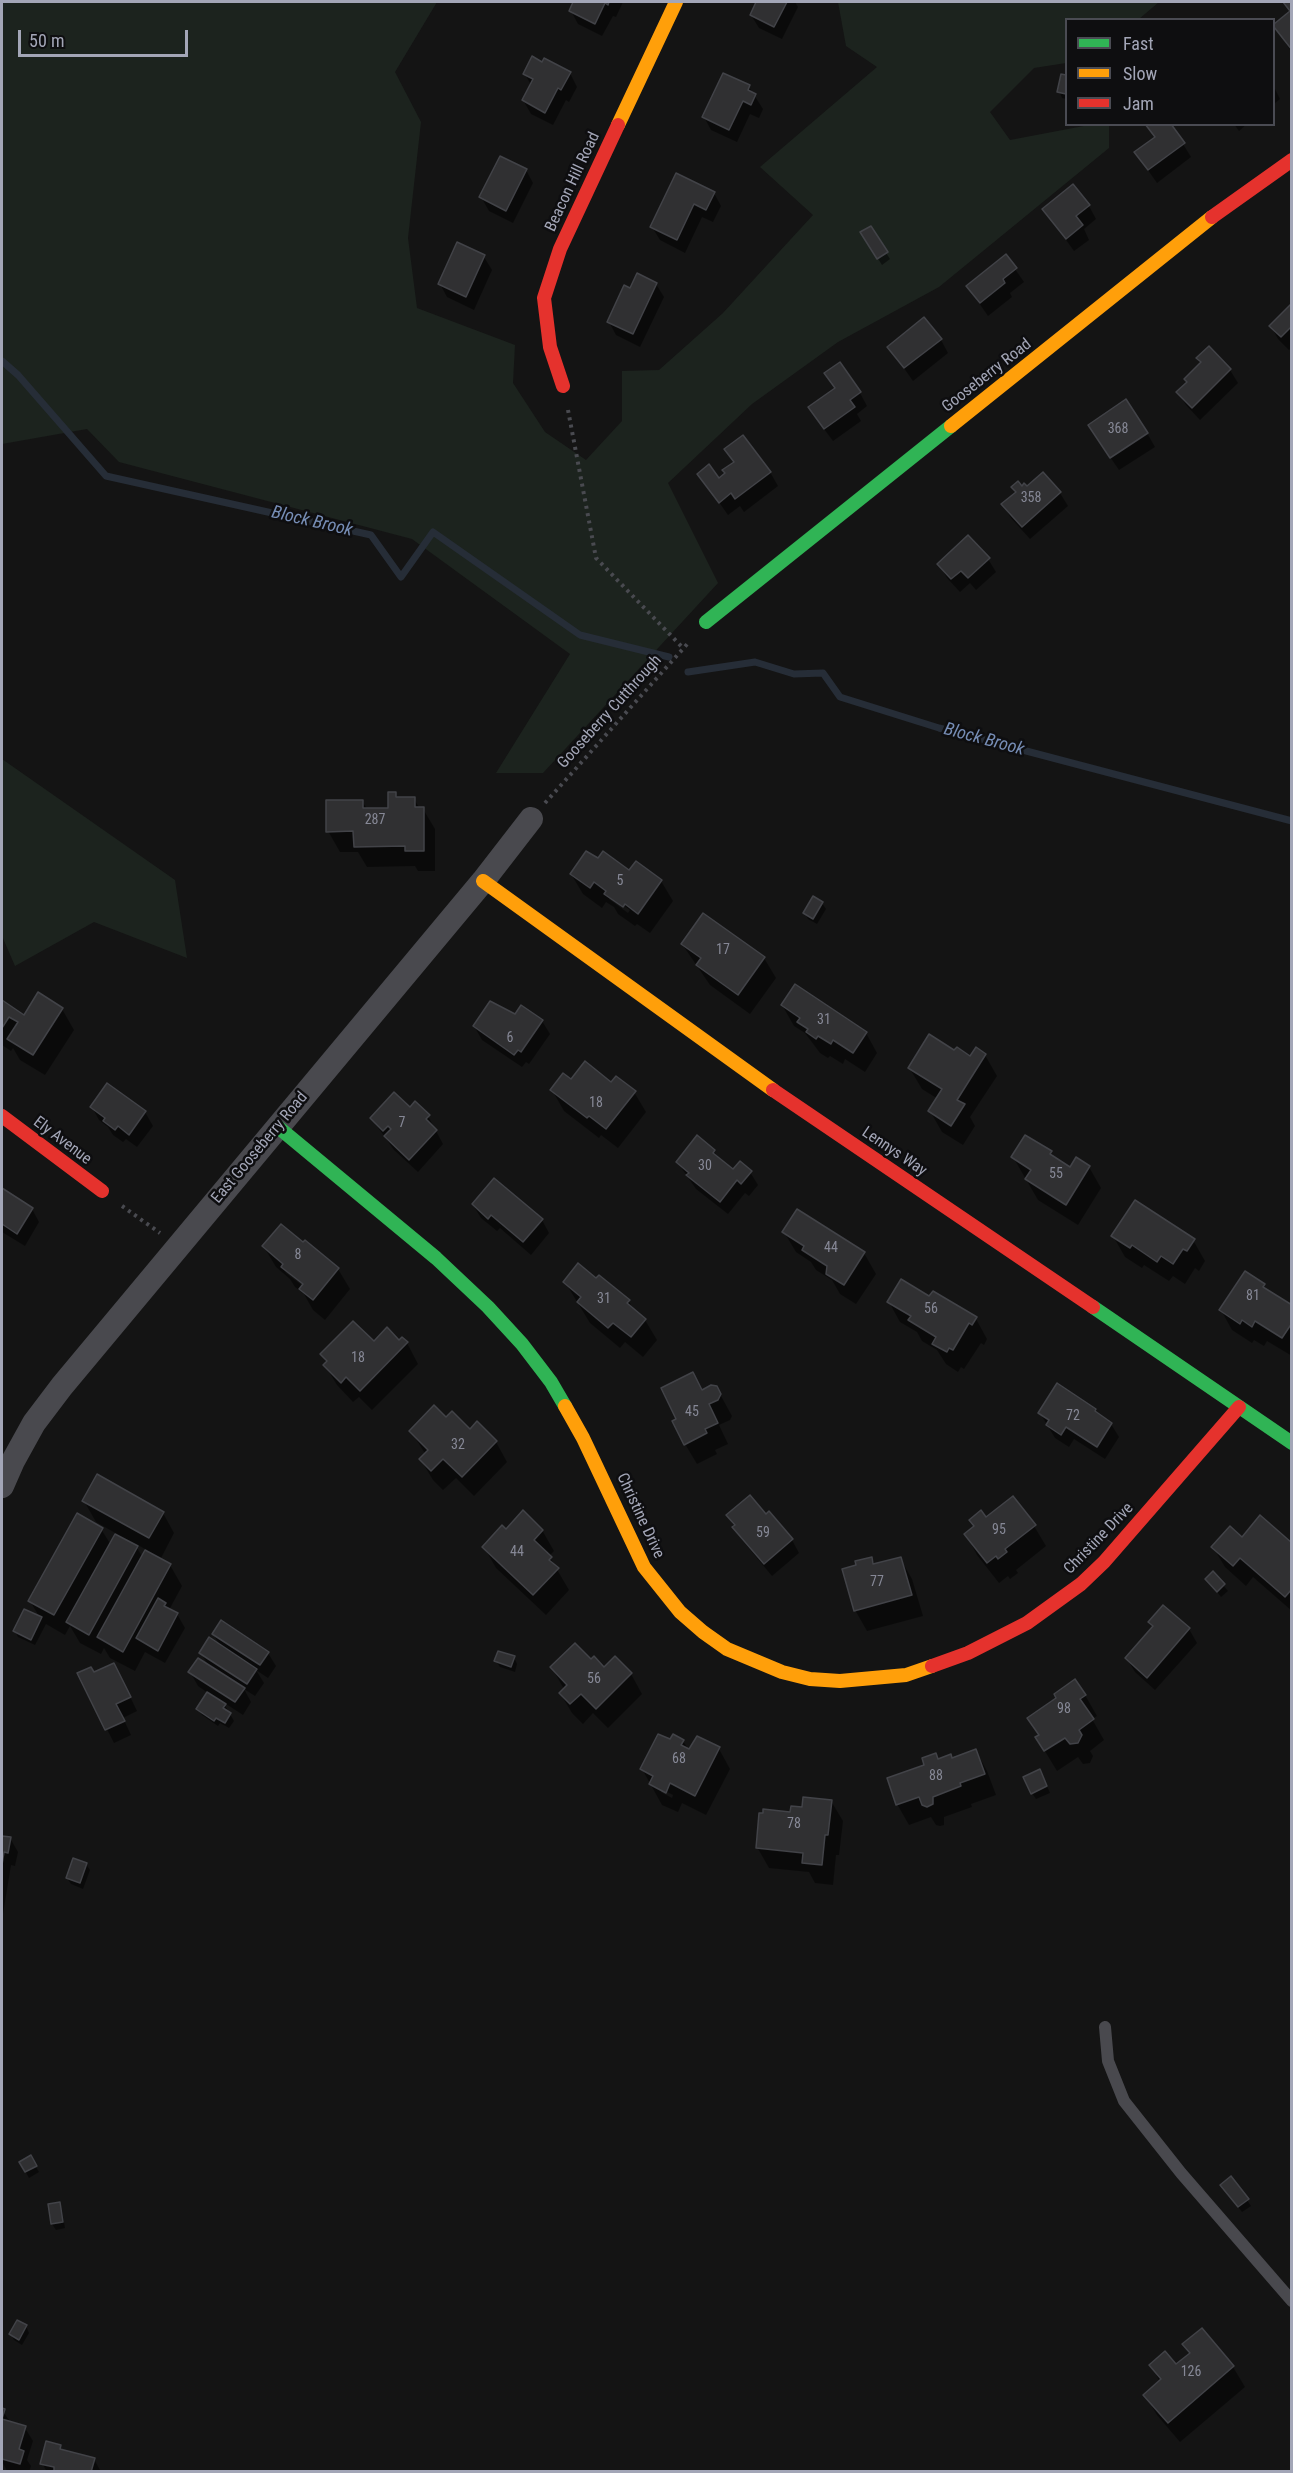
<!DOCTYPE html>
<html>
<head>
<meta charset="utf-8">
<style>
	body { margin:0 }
	#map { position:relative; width:1293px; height:2473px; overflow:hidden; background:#141414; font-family:"Roboto Condensed",sans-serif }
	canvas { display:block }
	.frame { position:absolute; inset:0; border:3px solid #a3a6b7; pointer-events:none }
	.legend { position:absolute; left:1065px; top:18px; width:210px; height:108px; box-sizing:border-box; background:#0e0e10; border:2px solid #4a4b53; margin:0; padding:8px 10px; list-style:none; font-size:18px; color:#a3a6b7 }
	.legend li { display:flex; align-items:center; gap:12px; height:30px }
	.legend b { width:30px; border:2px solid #4a4b53 }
	.scale { position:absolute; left:18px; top:30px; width:170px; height:27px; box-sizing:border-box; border:3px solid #a3a6b7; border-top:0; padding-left:8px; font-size:18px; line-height:21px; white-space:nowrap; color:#a3a6b7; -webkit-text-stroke:4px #0e0e10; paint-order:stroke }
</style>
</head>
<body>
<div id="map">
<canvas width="1293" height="2473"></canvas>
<div class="frame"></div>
<ul class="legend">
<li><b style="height:8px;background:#30b455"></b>Fast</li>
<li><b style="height:8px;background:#ff9f0a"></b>Slow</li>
<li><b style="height:8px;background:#e5322d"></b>Jam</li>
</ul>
<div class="scale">50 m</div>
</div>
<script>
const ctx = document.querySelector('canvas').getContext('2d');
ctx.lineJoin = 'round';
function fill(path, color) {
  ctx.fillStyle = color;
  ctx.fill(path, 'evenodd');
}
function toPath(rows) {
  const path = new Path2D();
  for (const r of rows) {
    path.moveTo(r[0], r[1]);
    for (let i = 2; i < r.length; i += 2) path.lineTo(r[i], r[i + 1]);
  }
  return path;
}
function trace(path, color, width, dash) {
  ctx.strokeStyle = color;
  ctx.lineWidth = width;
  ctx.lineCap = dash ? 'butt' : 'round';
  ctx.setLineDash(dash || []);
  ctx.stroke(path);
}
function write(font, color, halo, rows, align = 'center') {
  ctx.font = font + ' "Roboto Condensed",sans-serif';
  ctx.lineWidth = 5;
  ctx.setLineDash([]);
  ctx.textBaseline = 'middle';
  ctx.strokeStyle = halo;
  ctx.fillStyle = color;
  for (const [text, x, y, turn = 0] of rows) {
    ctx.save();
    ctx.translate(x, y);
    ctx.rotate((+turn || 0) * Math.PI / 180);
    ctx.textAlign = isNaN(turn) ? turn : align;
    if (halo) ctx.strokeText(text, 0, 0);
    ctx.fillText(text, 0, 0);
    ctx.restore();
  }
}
const green = toPath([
	[2,2,437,2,395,72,421,122,408,238,417,308,515,345,513,383,545,432,586,460,622,421,622,371,659,370,723,313,813,215,760,167,877,67,846,46,838,2,1159,2,1139,19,1066,20,1066,63,1034,68,990,112,1010,140,1089,125,1109,125,1109,148,939,287,838,342,752,404,668,483,718,583,543,773,496,773,570,654,412,539,119,462,87,429,2,444],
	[2,759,175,880,187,958,94,922,15,966,2,936]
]);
const shadow = toPath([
	[575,2,623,2,616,17,613,16,602,36,578,24,571,11],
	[758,2,795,2,798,7,782,39,759,28,751,15],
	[1285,2,1292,2,1292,53,1274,25,1291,13],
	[570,73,577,87,569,102,566,100,553,125,531,114,523,100,531,85,525,74],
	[1062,75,1066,76,1066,99,1062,98,1059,91],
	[749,87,763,109,759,118,750,114,737,142,711,130,704,117],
	[1274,87,1280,99,1274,104],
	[1146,124,1183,144,1191,157,1157,183,1136,153,1155,138],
	[1234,124,1247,124,1239,131],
	[526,170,533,183,513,223,489,211,481,197],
	[714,193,721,206,713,222,702,217,685,253,660,240,652,227],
	[1089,206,1096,219,1084,229,1089,240,1074,251,1044,209],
	[870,228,890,259,882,265,862,233],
	[1006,256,1024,282,1010,293,1012,297,988,316,968,287],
	[484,257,492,270,474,310,447,297,440,284],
	[656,284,664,297,640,347,616,335,609,322,630,290],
	[1292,305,1292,347,1289,350,1278,339,1271,326],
	[941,340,948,353,913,381,889,347],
	[1198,358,1230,370,1238,383,1200,420,1186,405,1178,392,1201,364],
	[826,374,860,393,867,406,857,414,861,421,833,441,818,421,836,389],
	[1147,433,1155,447,1119,470,1097,438],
	[726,450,770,472,778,486,744,512,740,506,728,515,699,474,719,480,726,474,734,463],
	[1013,487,1060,493,1068,506,1030,539,1011,518,1003,505,1017,493],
	[988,559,996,572,976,590,970,583,960,592,947,578,939,564],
	[395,793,398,799,414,799,420,809,423,809,435,829,435,871,418,871,415,866,367,867,358,852,340,852,328,831,362,801,367,809,390,809],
	[598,861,661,881,673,901,650,933,637,924,635,926,618,914,614,907,606,902,602,908,583,894,571,874],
	[609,895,630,910,628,913,609,899],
	[822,903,826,909,817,924,808,919,805,913],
	[682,944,764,958,776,978,750,1014,710,985],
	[2,1002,25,1017,62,1009,74,1030,45,1075,20,1060,13,1048,11,1051,2,1045],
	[782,1005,866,1033,877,1053,865,1072,845,1059,843,1064,830,1056,828,1058,820,1053,805,1033,794,1026],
	[515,1016,542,1021,550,1034,529,1064,526,1062,522,1067,482,1040,474,1026],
	[955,1052,971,1058,985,1055,997,1076,970,1117,975,1126,963,1145,942,1132,930,1111,938,1099,922,1089,910,1069],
	[571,1081,612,1084,634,1092,646,1112,618,1148,601,1135,599,1138,564,1111,552,1090],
	[92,1107,145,1112,153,1126,137,1147,126,1139,123,1142,113,1135,108,1127,99,1120],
	[410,1109,428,1116,443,1144,418,1172,394,1150,372,1119],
	[714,1151,719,1160,734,1171,750,1172,758,1185,749,1196,745,1193,728,1214,696,1189,678,1163],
	[1051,1152,1055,1159,1071,1169,1077,1159,1089,1167,1101,1188,1078,1225,1038,1200,1013,1157],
	[2,1190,32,1209,39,1222,25,1246,2,1232],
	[473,1205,542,1220,549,1233,531,1255,500,1228,497,1231,481,1218],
	[784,1232,864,1253,876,1274,856,1304,840,1294,832,1280,816,1270,811,1262,796,1252],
	[1113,1236,1193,1240,1205,1261,1199,1271,1195,1268,1185,1284,1173,1276,1169,1281,1144,1265,1142,1268,1125,1257],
	[305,1242,338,1269,350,1289,325,1320,313,1310,304,1294,295,1287,290,1279,276,1267,264,1247,303,1245],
	[283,1266,310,1288,308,1290,286,1273],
	[599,1277,629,1301,634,1311,645,1320,657,1340,643,1357,625,1342,620,1348,590,1323,565,1282,597,1280],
	[1264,1285,1268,1292,1292,1307,1292,1356,1267,1341,1264,1346,1254,1340,1252,1343,1232,1330,1221,1310],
	[930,1298,976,1319,987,1339,984,1345,981,1343,964,1369,961,1367,958,1372,946,1364,937,1350,922,1341,917,1332,900,1322,889,1302],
	[399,1342,407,1343,418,1364,372,1410,359,1397,353,1402,337,1385,325,1365,327,1363,322,1355,374,1344],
	[716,1387,732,1416,730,1420,719,1425,728,1444,715,1450,717,1454,697,1464,685,1444,702,1391],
	[1095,1410,1098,1416,1111,1424,1119,1437,1105,1459,1074,1439,1069,1447,1055,1438,1040,1413],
	[446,1419,496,1442,507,1462,474,1496,456,1478,443,1490,433,1480,421,1460,426,1455,411,1431],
	[84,1501,163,1513,174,1533,160,1560,170,1565,182,1586,169,1610,177,1614,185,1628,165,1663,145,1652,135,1671,110,1658,104,1648,101,1654,80,1643,70,1626,65,1635,46,1624,35,1645,18,1637,15,1631,40,1618,30,1601,101,1529,111,1545,117,1534,96,1522],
	[134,1543,147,1550,143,1557,140,1553],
	[728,1516,766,1516,792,1540,799,1553,772,1576,742,1540],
	[986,1519,1034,1526,1046,1546,1016,1570,1018,1573,1010,1579,1008,1576,999,1583,977,1555,966,1534],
	[542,1530,554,1551,549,1556,569,1590,546,1615,496,1568,484,1547,506,1531],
	[1242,1539,1292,1545,1292,1611,1253,1577,1246,1586,1225,1567,1213,1547],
	[900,1558,912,1579,923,1616,867,1631,855,1610,858,1566,871,1559,875,1565],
	[1213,1573,1228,1591,1221,1597,1207,1579],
	[1163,1607,1189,1629,1197,1643,1155,1690,1135,1672,1127,1659,1154,1628,1150,1622],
	[213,1634,268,1653,276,1666,268,1678,256,1670,264,1683,255,1696,244,1689,251,1702,243,1715,223,1702,234,1721,229,1728,220,1723,218,1726,202,1715,198,1709,208,1693,198,1686,190,1672,209,1667,201,1653,221,1647],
	[514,1657,517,1664,515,1672,500,1667,496,1661],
	[591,1661,604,1669,631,1674,642,1694,608,1728,593,1713,583,1724,572,1713,560,1693,564,1689,552,1668],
	[79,1674,121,1678,137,1711,123,1718,131,1735,114,1743],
	[1085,1695,1097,1716,1092,1719,1104,1740,1090,1751,1093,1756,1090,1763,1083,1764,1078,1757,1057,1771,1037,1738,1040,1736,1029,1719,1058,1698],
	[670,1741,683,1741,690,1752,719,1749,730,1769,706,1815,682,1803,678,1812,662,1805,642,1769],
	[661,1789,673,1795,672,1798,661,1792],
	[976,1751,987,1771,996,1795,971,1804,972,1807,944,1817,944,1825,940,1826,936,1825,931,1817,909,1825,897,1804,938,1761,952,1760],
	[1043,1777,1050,1793,1036,1799,1032,1793],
	[831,1801,843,1821,839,1855,836,1855,833,1885,815,1883,809,1872,769,1868,757,1847,791,1814],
	[2,1837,10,1838,18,1852,15,1866,11,1865,3,1914],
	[86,1864,90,1870,83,1889,71,1884,67,1878],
	[30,2157,39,2172,29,2178,21,2163],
	[1226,2191,1247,2200,1251,2206,1242,2212],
	[59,2204,62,2210,65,2228,56,2230,52,2224],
	[26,2326,29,2333,22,2345,14,2340,11,2334],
	[1184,2345,1233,2367,1245,2387,1180,2442,1157,2415,1145,2395,1160,2382,1151,2365,1176,2366,1190,2354],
	[2,2410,11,2423,25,2428,33,2441,27,2460,31,2466,29,2472,7,2471,2,2461],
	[60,2446,63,2451,94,2459,101,2472,47,2472,42,2463]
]);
const stream = toPath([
	[2,361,18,375,106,476,371,535,401,577,433,532,580,635,669,657],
	[688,672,755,662,794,674,823,673,840,697,939,728,1292,821]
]);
const building = toPath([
	[573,2,609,2,608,5,605,3,595,24,569,11,573,2],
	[756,2,787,2,774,27,750,15,756,2],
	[1283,2,1292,2,1292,50,1274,27,1274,24,1290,11,1283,2],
	[532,56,542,62,544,58,571,72,561,90,558,88,545,113,522,100,533,79,523,74,532,56],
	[723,73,750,85,748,90,756,94,751,105,743,101,729,130,702,117,723,73],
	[1061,74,1066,75,1066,94,1057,92,1061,74],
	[1145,124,1171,124,1185,143,1148,170,1134,152,1155,137,1145,124],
	[500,156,527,169,506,211,479,197,500,156],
	[676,173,715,192,706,210,694,204,677,240,650,227,676,173],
	[1073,184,1090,205,1076,216,1083,225,1066,239,1042,209,1073,184],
	[871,226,888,252,877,259,860,232,871,226],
	[457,242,485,255,466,297,438,284,457,242],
	[1006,254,1017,268,1003,279,1005,283,980,303,966,286,1006,254],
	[637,273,657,283,633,334,607,322,624,285,630,288,637,273],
	[1292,303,1292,330,1290,328,1281,337,1269,326,1292,303],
	[924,317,942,339,904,368,887,347,924,317],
	[1209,346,1231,369,1192,408,1176,392,1187,382,1184,379,1201,362,1196,358,1209,346],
	[840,362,861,392,850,400,855,407,824,429,808,407,835,388,824,373,840,362],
	[1126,399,1148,433,1110,458,1088,425,1126,399],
	[743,435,771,472,735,499,731,493,719,503,697,474,709,464,719,478,725,473,722,470,734,462,724,449,743,435],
	[1043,472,1061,492,1022,527,1001,504,1016,492,1011,487,1018,481,1022,486,1024,483,1027,486,1043,472],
	[968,535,990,558,968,578,961,571,951,579,937,564,968,535],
	[388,792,396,792,396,797,415,797,415,807,424,807,424,851,405,851,405,846,354,847,353,831,326,832,326,800,363,800,363,808,388,808,388,792],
	[586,851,598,858,603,851,629,870,636,861,662,880,638,914,625,904,623,907,604,894,606,891,594,882,590,888,570,874,586,851],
	[813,896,823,902,813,919,803,913,813,896],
	[703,913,765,957,738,995,696,965,701,958,681,944,703,913],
	[795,984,867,1032,853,1053,833,1040,831,1044,818,1036,816,1039,806,1032,808,1029,797,1022,800,1018,781,1005,795,984],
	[38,992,63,1008,33,1055,7,1039,18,1022,9,1017,2,1028,2,1000,24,1015,38,992],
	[490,1001,515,1014,521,1005,543,1020,521,1052,518,1050,514,1055,473,1026,490,1001],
	[929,1034,954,1050,957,1047,970,1056,976,1047,986,1054,957,1100,965,1104,951,1126,928,1111,942,1089,908,1068,929,1034],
	[585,1061,611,1082,616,1076,636,1091,606,1129,589,1116,587,1118,550,1090,563,1073,571,1079,585,1061],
	[107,1083,146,1111,129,1135,118,1126,115,1130,103,1121,105,1118,90,1107,107,1083],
	[394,1092,410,1107,415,1101,430,1115,426,1119,437,1130,409,1160,384,1136,391,1129,388,1126,383,1131,370,1118,394,1092],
	[697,1135,715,1150,713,1153,733,1169,740,1161,752,1171,741,1184,737,1180,720,1202,686,1175,689,1173,676,1162,697,1135],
	[1025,1135,1052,1151,1050,1154,1070,1167,1076,1157,1090,1166,1066,1205,1025,1179,1031,1170,1011,1157,1025,1135],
	[494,1178,543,1219,523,1242,491,1215,488,1219,472,1204,494,1178],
	[2,1188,33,1208,17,1234,2,1224,2,1188],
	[1135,1200,1195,1239,1187,1251,1183,1249,1173,1264,1161,1256,1157,1262,1132,1245,1130,1248,1111,1236,1135,1200],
	[797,1209,865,1252,844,1285,826,1274,827,1266,802,1250,804,1246,782,1232,797,1209],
	[281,1224,303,1242,305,1240,339,1268,313,1300,299,1289,303,1284,281,1267,283,1264,262,1246,281,1224],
	[578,1263,596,1278,599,1275,630,1300,627,1303,646,1319,631,1337,613,1323,608,1328,577,1302,581,1297,563,1282,578,1263],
	[1245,1271,1265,1284,1263,1287,1292,1305,1292,1323,1282,1338,1255,1321,1252,1327,1242,1320,1240,1324,1219,1310,1245,1271],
	[901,1279,929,1296,933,1291,977,1317,972,1325,969,1323,953,1350,949,1348,947,1352,932,1344,936,1337,908,1320,911,1316,887,1302,901,1279],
	[353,1321,374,1341,387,1327,399,1340,402,1337,408,1342,360,1391,346,1377,341,1383,323,1365,327,1361,320,1354,353,1321],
	[693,1372,702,1390,711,1385,717,1386,721,1394,718,1400,709,1404,718,1423,705,1429,707,1433,684,1445,672,1421,676,1419,661,1388,693,1372],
	[1057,1383,1096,1409,1095,1411,1112,1423,1097,1447,1066,1427,1061,1435,1046,1425,1049,1420,1038,1413,1057,1383],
	[434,1405,446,1417,452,1411,470,1429,477,1421,497,1441,462,1477,443,1459,431,1471,419,1459,428,1450,409,1431,434,1405],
	[97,1474,164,1512,149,1538,82,1501,97,1474],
	[750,1495,766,1514,769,1511,793,1539,764,1564,732,1527,735,1525,726,1515,750,1495],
	[1013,1496,1036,1525,1005,1549,1007,1552,998,1559,996,1556,987,1563,964,1534,974,1526,969,1520,981,1510,986,1517,1013,1496],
	[523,1510,543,1530,534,1540,552,1557,549,1560,559,1568,533,1595,482,1547,502,1525,506,1529,523,1510],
	[77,1513,103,1528,54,1615,28,1601,77,1513],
	[1260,1515,1292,1543,1292,1589,1285,1597,1240,1558,1233,1566,1211,1547,1230,1526,1242,1537,1260,1515],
	[115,1534,138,1546,89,1635,66,1622,115,1534],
	[145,1550,171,1564,123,1652,97,1637,145,1550],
	[872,1557,873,1564,901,1557,912,1595,854,1611,842,1569,856,1565,855,1561,872,1557],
	[1213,1571,1225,1584,1217,1592,1205,1579,1213,1571],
	[158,1598,166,1603,164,1606,178,1613,158,1651,136,1638,158,1598],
	[1163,1605,1190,1628,1147,1678,1125,1658,1153,1626,1148,1622,1163,1605],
	[24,1609,42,1617,31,1640,13,1631,24,1609],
	[221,1620,269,1652,260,1665,212,1634,221,1620],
	[209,1637,257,1669,247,1684,199,1653,209,1637],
	[575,1643,591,1659,594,1656,604,1667,615,1656,632,1673,596,1709,581,1694,570,1704,559,1693,567,1685,550,1667,575,1643],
	[498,1651,515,1656,511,1667,494,1661,498,1651],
	[198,1658,245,1688,235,1702,188,1672,198,1658],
	[114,1663,131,1697,116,1704,125,1721,105,1730,77,1673,91,1667,94,1672,114,1663],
	[1075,1679,1086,1695,1080,1699,1094,1719,1079,1730,1082,1735,1078,1743,1070,1744,1065,1738,1044,1751,1035,1737,1039,1735,1027,1718,1056,1698,1054,1694,1075,1679],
	[207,1692,226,1704,223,1708,231,1713,225,1723,216,1718,214,1721,196,1709,207,1692],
	[658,1734,670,1739,673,1734,684,1740,681,1745,689,1749,697,1736,720,1747,695,1796,670,1783,666,1793,649,1784,653,1776,640,1769,658,1734],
	[976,1749,985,1774,960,1783,961,1786,933,1797,933,1804,927,1807,922,1805,919,1797,896,1805,887,1778,924,1765,922,1758,936,1753,938,1759,951,1754,952,1758,976,1749],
	[1040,1769,1047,1786,1031,1794,1023,1777,1040,1769],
	[803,1797,832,1800,828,1835,825,1835,822,1865,802,1863,803,1853,756,1848,759,1813,763,1813,763,1809,790,1812,791,1806,802,1807,803,1797],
	[2,1836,11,1837,8,1853,4,1852,2,1865,2,1836],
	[73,1858,87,1863,80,1883,66,1878,73,1858],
	[31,2155,37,2166,25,2172,19,2162,31,2155],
	[1231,2176,1249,2199,1238,2207,1220,2185,1231,2176],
	[60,2202,63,2222,51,2224,48,2204,60,2202],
	[17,2320,27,2325,19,2340,9,2334,17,2320],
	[1202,2328,1234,2366,1168,2423,1143,2395,1161,2379,1149,2365,1165,2351,1176,2364,1190,2353,1182,2344,1202,2328],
	[2,2408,5,2409,2,2419,26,2426,19,2449,24,2451,20,2464,2,2459,2,2408],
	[46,2441,61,2445,60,2449,95,2458,91,2472,54,2472,54,2467,40,2464,46,2441]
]);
const path = toPath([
	[568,410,596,558,683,648],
	[545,803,690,641],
	[122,1206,160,1233]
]);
const lane = toPath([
	[1105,2027,1108,2061,1124,2101,1181,2173,1292,2301]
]);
const street = toPath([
	[2,1486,13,1461,34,1423,62,1386,483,881,531,819]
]);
const fast = toPath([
	[706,622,951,426],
	[278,1127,436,1258,488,1307,522,1344,551,1382,565,1406],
	[1093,1307,1292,1443]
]);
const slow = toPath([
	[618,125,676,2],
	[951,426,1212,217],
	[483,881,773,1090],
	[565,1406,583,1438,644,1567,680,1612,703,1632,727,1649,782,1672,810,1679,840,1681,906,1675,932,1666]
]);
const jam = toPath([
	[1212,217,1292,160],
	[563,386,550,347,544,298,560,249,618,125],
	[773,1090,1093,1307],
	[2,1116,102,1191],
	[932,1666,968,1653,1027,1623,1081,1584,1104,1562,1239,1407]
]);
const numberNames = [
	["368",1118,429],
	["358",1031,498],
	["287",375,820],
	["5",620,881],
	["17",723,950],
	["31",824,1020],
	["6",510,1038],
	["18",596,1103],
	["7",402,1123],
	["30",705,1166],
	["55",1056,1174],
	["44",831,1248],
	["8",298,1255],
	["81",1253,1296],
	["31",604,1299],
	["56",931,1309],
	["18",358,1358],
	["45",692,1412],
	["72",1073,1416],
	["32",458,1445],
	["95",999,1530],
	["59",763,1533],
	["44",517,1552],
	["77",877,1582],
	["56",594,1679],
	["98",1064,1709],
	["68",679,1759],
	["88",936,1776],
	["78",794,1824],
	["126",1191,2372]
];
const streetNames = [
	["Beacon Hill Road",573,182,-65],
	["Gooseberry Road",987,376,-38],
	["Gooseberry Cutthrough",610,712,-48],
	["Ely Avenue",62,1141,37],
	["East Gooseberry Road",260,1148,-50],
	["Lennys Way",894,1152,34],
	["Christine Drive",640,1516,65],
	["Christine Drive",1099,1539,-46]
];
const waterNames = [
	["Block Brook",312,522,13],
	["Block Brook",984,740,15]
];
fill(green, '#1c231e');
fill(shadow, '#0007');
trace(stream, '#262d37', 7);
fill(building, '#303032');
trace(building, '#424348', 1.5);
trace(path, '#494a50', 4, [3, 4.5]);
trace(lane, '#49494e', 12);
trace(street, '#49494e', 24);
trace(fast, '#30b455', 14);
trace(slow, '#ff9f0a', 14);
trace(jam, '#e5322d', 14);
write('14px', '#868896', null, numberNames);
write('16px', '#a3a6b7', '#0e0e10', streetNames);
write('italic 18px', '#768db5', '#0e0e10', waterNames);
</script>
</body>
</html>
